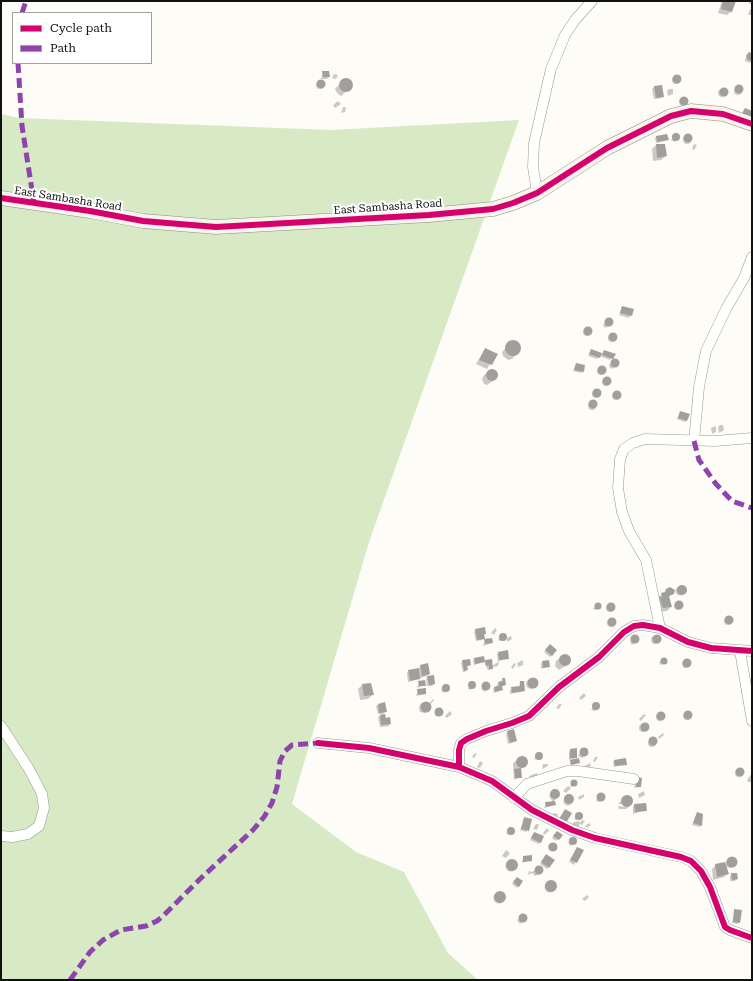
<!DOCTYPE html>
<html>
<head>
<meta charset="utf-8">
<style>
	body { margin:0 }
	#map { position:relative; width:753px; height:981px; overflow:hidden; background:#fdfcf7; font-family:"Roboto Serif",serif }
	canvas { display:block }
	.frame { position:absolute; inset:0; border:2px solid #111; pointer-events:none }
	.legend { position:absolute; left:12px; top:12px; width:140px; height:52px; box-sizing:border-box; background:#fff; border:1px solid #a0a0a0; margin:0; padding:5px 7px; list-style:none; font-size:12px; color:#111 }
	.legend li { display:flex; align-items:center; gap:8px; height:20px }
	.legend b { width:20px; border:1px solid #a0a0a0 }
</style>
</head>
<body>
<div id="map">
<canvas width="753" height="981"></canvas>
<div class="frame"></div>
<ul class="legend">
<li><b style="height:5px;background:#d6006c"></b>Cycle path</li>
<li><b style="height:5px;background:#8e44ad"></b>Path</li>
</ul>
</div>
<script>
const ctx = document.querySelector('canvas').getContext('2d');
ctx.lineJoin = 'round';
function fill(path, color) {
  ctx.fillStyle = color;
  ctx.fill(path, 'evenodd');
}
function toPath(rows) {
  const path = new Path2D();
  for (const r of rows) {
    if (r.length === 3) {
      path.moveTo(r[0] + r[2], r[1]);
      path.arc(r[0], r[1], r[2], 0, 2 * Math.PI);
      continue;
    }
    path.moveTo(r[0], r[1]);
    for (let i = 2; i < r.length; i += 2) path.lineTo(r[i], r[i + 1]);
  }
  return path;
}
function trace(path, color, width, dash) {
  ctx.strokeStyle = color;
  ctx.lineWidth = width;
  ctx.lineCap = dash ? 'butt' : 'round';
  ctx.setLineDash(dash || []);
  ctx.stroke(path);
}
function write(font, color, halo, rows, align = 'center') {
  ctx.font = font + ' "Roboto Serif",serif';
  ctx.lineWidth = 4;
  ctx.setLineDash([]);
  ctx.textBaseline = 'middle';
  ctx.strokeStyle = halo;
  ctx.fillStyle = color;
  for (const [text, x, y, turn = 0] of rows) {
    ctx.save();
    ctx.translate(x, y);
    ctx.rotate((+turn || 0) * Math.PI / 180);
    ctx.textAlign = isNaN(turn) ? turn : align;
    if (halo) ctx.strokeText(text, 0, 0);
    ctx.fillText(text, 0, 0);
    ctx.restore();
  }
}
const forest = toPath([
	[1,114,19,118,331,130,519,120,369,542,292,804,356,852,404,872,448,953,478,980,1,980]
]);
const shadow = toPath([
	[722,1,735,1,732,11,727,15,718,13],
	[752,1,752,3,749,4,749,1],
	[750,9,752,10,751,15,748,15],
	[750,54,752,54,752,60,750,63,745,61,745,59],
	[323,72,329,77,327,79,321,79],
	[334,74,338,75,336,79,332,78],
	[676,80,4],
	[343,80,351,82,351,87,341,96,337,93,335,89],
	[320,85,4],
	[738,91,4],
	[654,87,663,96,661,98,654,99,652,89],
	[722,93,4],
	[669,89,673,89,673,94,668,96,667,91],
	[683,102,4],
	[338,101,341,104,335,108,333,105],
	[343,107,346,107,345,112,341,113],
	[675,134,678,136,675,142,671,140],
	[687,140,4],
	[656,137,668,140,656,143,655,138],
	[694,144,697,145,694,150,692,149],
	[656,145,666,156,661,160,653,161,652,149],
	[622,307,633,309,629,318,619,315],
	[608,319,613,321,613,324,605,328,603,325],
	[587,332,4],
	[612,338,4],
	[511,342,515,342,520,346,520,350,512,359,508,360,503,356,502,352],
	[485,349,496,354,487,369,476,364],
	[591,350,602,354,604,351,612,358,610,360,600,356,597,359,588,356],
	[615,360,619,363,612,369,610,368,609,365],
	[576,364,583,372,581,373,573,371],
	[601,371,4],
	[492,369,498,373,497,378,487,385,484,384,482,379,484,375],
	[606,382,4],
	[596,394,4],
	[616,396,4],
	[592,406,4],
	[680,412,687,420,685,422,677,419],
	[720,425,723,425,724,430,719,433,718,427],
	[716,426,716,432,712,434,711,428],
	[680,591,4.5],
	[667,590,673,594,668,597,671,607,667,611,659,612,657,598],
	[678,606,4],
	[597,603,599,604,597,610,593,609],
	[610,608,4],
	[728,621,4],
	[611,623,4],
	[495,628,497,630,494,635,491,633],
	[475,630,485,633,482,640,476,641,474,632],
	[501,635,506,638,502,641,498,640],
	[655,640,4],
	[511,636,512,639,507,642,507,638],
	[634,636,639,637,639,640,632,645,630,642],
	[485,640,492,643,483,646],
	[550,645,556,650,550,657,544,652],
	[498,653,508,658,499,661,498,666,492,667,490,670,488,670,484,662,486,661,492,666,498,662,497,655],
	[564,655,569,657,569,664,559,670,555,666,556,661],
	[474,659,484,662,474,665,473,660],
	[665,659,667,661,661,665,659,662],
	[686,664,4],
	[523,660,523,665,518,667,517,663],
	[463,661,470,665,467,667,465,672,463,672,461,663],
	[542,662,549,666,541,669,541,664],
	[514,663,516,664,513,669,511,667],
	[427,665,429,674,427,676,408,682,407,673,409,671,419,669,420,666],
	[428,677,434,684,432,686,427,686,426,679],
	[503,679,505,685,501,687,502,690,494,693,493,689],
	[531,684,5],
	[419,682,425,685,417,688],
	[520,682,524,691,510,694,510,690,519,687],
	[471,683,475,685,470,690,468,689],
	[485,684,489,686,485,692,481,689],
	[362,685,373,694,368,699,360,700,358,689],
	[447,685,449,690,443,693,441,689],
	[418,690,425,694,416,696],
	[584,693,586,696,581,700,579,698],
	[433,699,434,700,431,704,430,703,429,709,425,713,420,712,419,708,420,705,422,703,429,704],
	[559,704,562,704,559,709,556,708],
	[595,704,598,706,595,711,591,710],
	[378,705,386,711,382,715,390,724,389,726,380,727,378,717,382,714,378,714,376,706],
	[440,708,442,710,441,715,435,716,435,711],
	[450,711,452,714,447,718,445,716],
	[687,716,4],
	[660,717,4],
	[644,714,646,715,641,721,639,719],
	[643,728,4],
	[508,732,516,741,514,742,508,744,506,734],
	[663,733,664,735,659,739,658,737],
	[652,743,4],
	[582,749,587,752,586,755,582,758,578,756],
	[570,750,576,757,573,760,579,762,569,764,573,759,569,760,569,752],
	[475,753,477,754,474,758,472,757],
	[538,753,542,755,538,760,534,759],
	[523,756,526,758,527,763,520,770,521,777,514,780,513,763],
	[595,757,598,757,595,762,593,761],
	[615,760,626,764,614,767,613,762],
	[480,761,483,763,480,768,477,767],
	[590,763,591,766,586,769,585,766],
	[543,764,548,764,548,766,542,769],
	[739,773,4],
	[537,773,538,778,530,781,529,776],
	[752,773,752,782,748,782,747,780],
	[641,779,640,787,634,788,636,780],
	[572,781,576,782,576,785,570,787],
	[568,786,571,788,566,793,563,791],
	[556,791,559,796,554,801,554,805,544,808,546,803,553,802,549,796,552,792],
	[644,791,645,795,639,798,638,794],
	[584,794,584,797,579,800,578,797],
	[599,794,604,795,603,799,599,802,596,801],
	[627,795,632,797,633,802,630,805,618,804],
	[568,801,4.5],
	[618,804,618,806,629,807,626,809,619,809,618,806],
	[634,805,646,810,633,814,633,807],
	[554,813,558,814,556,818,552,815],
	[578,813,581,814,577,820,574,819],
	[697,813,701,825,700,827,692,825],
	[525,818,528,830,526,832,520,830],
	[582,820,585,821,582,825,580,824,578,827,573,828,572,824,574,822,579,821,580,823],
	[589,823,591,825,587,828,585,826],
	[536,824,539,824,537,830,533,829],
	[511,828,514,831,509,835,506,833],
	[547,828,549,831,544,835,543,833],
	[534,833,540,842,539,844,530,840],
	[555,834,558,839,556,841,552,838],
	[574,839,576,842,570,846,568,842],
	[552,847,4],
	[577,848,582,851,574,865,569,862],
	[506,850,510,853,506,858,502,856],
	[523,857,531,860,522,863],
	[545,857,548,868,547,869,540,864],
	[731,858,736,860,736,863,731,868,726,867,728,873,724,877,713,880,712,869,716,865,725,866,726,861],
	[511,866,5.5],
	[540,867,542,872,540,874,535,876,532,873,528,875,529,871,532,872],
	[732,874,737,879,735,881,730,881,730,876],
	[515,880,519,886,517,888,512,884],
	[550,887,5.5],
	[499,898,5.5],
	[587,895,589,897,585,901,582,899],
	[735,910,739,922,738,924,732,923],
	[524,915,526,919,520,924,517,920]
]);
const building = toPath([
	[723,1,736,1,732,12,721,9],
	[749,52,752,53,752,62,747,59,746,56],
	[322,71,329,71,330,77,323,77],
	[677,79,4.5],
	[346,85,7],
	[321,84,4.5],
	[739,89,4.5],
	[662,85,664,97,656,98,654,86],
	[724,92,4.5],
	[684,101,4.5],
	[745,108,752,111,752,119,741,115],
	[676,137,4],
	[688,138,4.5],
	[667,134,669,140,657,142,656,136],
	[656,144,665,144,667,156,657,158],
	[622,306,634,309,632,316,620,313],
	[609,322,4.5],
	[588,331,4.5],
	[613,337,4.5],
	[513,348,8],
	[485,348,498,354,492,365,479,360],
	[591,349,602,353,600,358,589,354],
	[604,350,616,354,613,359,602,355],
	[615,363,4.5],
	[576,363,585,365,584,372,574,370],
	[602,370,4.5],
	[492,375,6],
	[607,381,4.5],
	[597,393,4.5],
	[617,395,4.5],
	[593,404,4.5],
	[680,411,690,414,687,421,678,418],
	[682,590,5],
	[670,587,675,590,674,594,669,596,672,607,663,608,659,597,662,597,661,593,665,592,666,589],
	[679,605,4.5],
	[598,606,3.5],
	[611,607,4.5],
	[729,620,4.5],
	[612,622,4.5],
	[485,627,486,634,484,634,485,639,477,640,475,629],
	[503,637,4],
	[635,639,4.5],
	[657,639,4.5],
	[492,638,493,643,485,644,484,639],
	[550,644,557,650,552,656,545,650],
	[508,650,509,659,499,660,498,652],
	[565,660,6],
	[484,656,485,662,475,664,474,658],
	[664,661,3.5],
	[687,663,4.5],
	[470,659,471,665,467,666,468,670,464,671,462,660],
	[492,659,493,669,489,669,489,665,486,666,485,660],
	[549,660,550,667,543,668,542,661],
	[428,663,430,674,422,676,420,665],
	[419,668,420,679,410,681,408,670],
	[434,675,435,684,429,685,427,676],
	[533,683,5.5],
	[502,678,505,678,506,685,502,686,503,690,495,692,494,687,499,686,498,682,503,681],
	[425,680,426,686,419,686,418,681],
	[520,681,524,681,525,691,512,693,511,687,520,686],
	[472,685,4],
	[486,686,4.5],
	[371,683,374,695,364,696,362,684],
	[446,688,4],
	[426,688,426,694,418,695,417,689],
	[426,707,5.5],
	[385,702,387,712,379,713,378,704],
	[596,706,4],
	[439,712,4.5],
	[688,715,4.5],
	[661,716,4.5],
	[385,714,386,718,390,717,391,724,381,725,380,715],
	[645,727,4.5],
	[514,729,517,741,510,743,507,731],
	[653,741,4.5],
	[584,752,4.5],
	[577,748,577,758,570,758,570,749],
	[539,756,4],
	[522,762,6],
	[579,758,580,763,571,765,570,760],
	[626,758,627,765,615,766,614,760],
	[740,772,4.5],
	[521,768,522,778,515,778,514,769],
	[637,777,642,778,641,787,636,787],
	[574,783,3.5],
	[555,794,5],
	[601,797,4.5],
	[569,799,5],
	[627,801,6],
	[555,801,556,805,546,807,545,802],
	[646,803,647,811,635,812,634,804],
	[565,809,572,813,566,823,559,819],
	[697,812,703,814,702,826,693,823],
	[579,816,4],
	[524,817,532,819,529,831,521,829],
	[511,831,4],
	[557,831,563,835,559,840,553,836],
	[534,832,544,836,541,843,531,838],
	[573,841,4],
	[553,847,4.5],
	[577,847,584,850,577,863,570,860],
	[546,854,555,860,549,868,541,862],
	[532,855,532,861,523,862,523,856],
	[732,862,5.5],
	[512,865,6],
	[725,862,729,874,717,877,715,864],
	[539,870,4.5],
	[731,873,737,873,738,879,732,880],
	[517,877,523,881,519,887,513,882],
	[551,886,6],
	[500,897,6],
	[734,909,742,910,740,923,733,922],
	[523,918,4.5]
]);
const street = toPath([
	[537,193,533,167,534,143,551,69,565,35,575,20,592,1],
	[694,441,699,387,706,351,726,309,744,278,752,257],
	[660,628,646,560,629,531,622,512,618,488,620,459,624,449,633,443,645,439,715,441,752,438],
	[740,651,752,721],
	[1,726,29,769,42,794,44,808,39,826,28,834,12,837,1,836],
	[318,743,369,748,459,767,492,781,532,810,572,830,595,838,681,857,691,861,701,871,710,887,725,927,730,930,752,938],
	[459,767,459,750,461,743,467,739,486,731,512,723,529,716,559,687,599,657,624,632,634,626,643,625,660,628,688,642,711,648,752,651],
	[514,798,527,784,567,771,578,771,634,779]
]);
const secondary = toPath([
	[1,198,90,211,143,221,216,227,429,215,493,209,513,203,537,193,607,148,671,116,691,111,723,114,752,124]
]);
const quiet = toPath([
	[22,13,26,1],
	[18,63,22,126,34,203],
	[694,441,699,460,716,484,732,501,752,508],
	[70,980,90,952,103,940,121,930,146,926,157,921,164,915,200,879,253,830,264,817,272,803,277,787,280,761,285,751,292,745,318,743]
]);
const cycleway = toPath([
	[1,198,90,211,143,221,216,227,429,215,493,209,513,203,537,193,607,148,671,116,691,111,723,114,752,124],
	[318,743,369,748,459,767,492,781,532,810,572,830,595,838,681,857,691,861,701,871,710,887,725,927,730,930,752,938],
	[459,767,459,750,461,743,467,739,486,731,512,723,529,716,559,687,599,657,624,632,634,626,643,625,660,628,688,642,711,648,752,651]
]);
const streetNames = [
	["East Sambasha Road",68,199,9],
	["East Sambasha Road",388,207,-4]
];
fill(forest, '#d8eac5');
fill(shadow, '#0003');
fill(building, '#a19f9c');
trace(street, '#979795', 11);
trace(secondary, '#8e8d8b', 15);
trace(street, '#fffffe', 10);
trace(secondary, '#f6f4eb', 14);
trace(quiet, '#8e44ad', 5, [10, 5]);
trace(cycleway, '#d6006c', 6);
write('11px', '#111', '#fff', streetNames);
</script>
</body>
</html>
